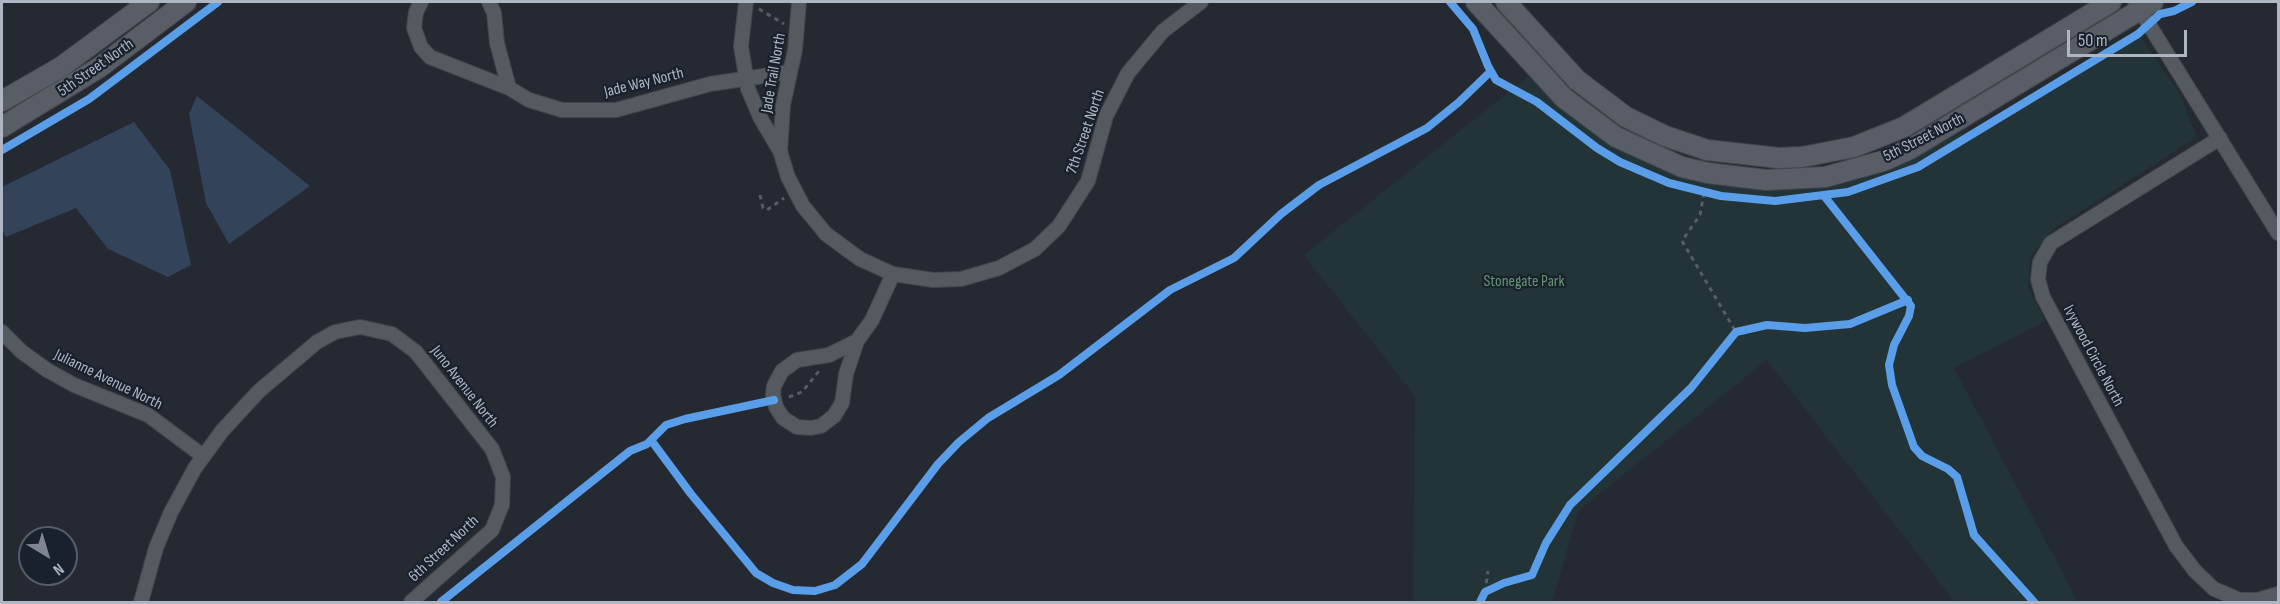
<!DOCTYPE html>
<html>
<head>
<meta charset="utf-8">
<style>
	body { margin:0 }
	#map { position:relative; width:2280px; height:604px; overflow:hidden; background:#252a32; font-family:"Sofia Sans Condensed",sans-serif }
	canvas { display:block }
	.frame { position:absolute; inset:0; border:3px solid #aeb6c4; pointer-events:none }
	.north { position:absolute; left:18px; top:526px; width:60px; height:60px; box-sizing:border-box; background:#19212c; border:2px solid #555d69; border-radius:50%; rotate:142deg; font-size:16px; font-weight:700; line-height:24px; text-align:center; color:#aeb6c4 }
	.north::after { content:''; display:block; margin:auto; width:21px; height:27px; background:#7e8591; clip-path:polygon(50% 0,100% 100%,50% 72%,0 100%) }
	.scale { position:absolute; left:2067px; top:30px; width:120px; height:27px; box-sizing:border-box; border:3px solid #aeb6c4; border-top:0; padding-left:8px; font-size:18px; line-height:21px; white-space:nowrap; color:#aeb6c4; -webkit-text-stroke:4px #19212c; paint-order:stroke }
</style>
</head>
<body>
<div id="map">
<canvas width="2280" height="604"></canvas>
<div class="frame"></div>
<div class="north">N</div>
<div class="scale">50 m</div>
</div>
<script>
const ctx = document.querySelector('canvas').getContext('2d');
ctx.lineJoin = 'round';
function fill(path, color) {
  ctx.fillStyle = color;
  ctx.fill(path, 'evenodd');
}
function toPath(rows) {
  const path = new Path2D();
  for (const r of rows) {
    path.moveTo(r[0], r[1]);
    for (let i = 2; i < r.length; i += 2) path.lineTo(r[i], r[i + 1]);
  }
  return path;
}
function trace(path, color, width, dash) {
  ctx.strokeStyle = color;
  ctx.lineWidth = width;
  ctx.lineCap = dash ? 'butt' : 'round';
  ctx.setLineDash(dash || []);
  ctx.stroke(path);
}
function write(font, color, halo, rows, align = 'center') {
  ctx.font = font + ' "Sofia Sans Condensed",sans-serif';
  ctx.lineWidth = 4.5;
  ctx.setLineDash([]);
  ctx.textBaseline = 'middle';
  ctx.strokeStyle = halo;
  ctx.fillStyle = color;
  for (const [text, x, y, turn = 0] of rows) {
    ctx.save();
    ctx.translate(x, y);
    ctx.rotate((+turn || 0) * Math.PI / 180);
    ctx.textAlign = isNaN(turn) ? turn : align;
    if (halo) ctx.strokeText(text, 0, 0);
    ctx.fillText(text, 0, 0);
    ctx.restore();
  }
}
const green = toPath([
	[2138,34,2178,91,2197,137,2053,229,2030,258,2028,287,2045,321,1954,368,2078,602,1955,602,1767,360,1578,511,1552,602,1413,602,1415,396,1304,255,1530,75,1590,130,1623,151,1703,181,1757,189,1845,181,2008,114]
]);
const water = toPath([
	[197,96,310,186,229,244,206,203,189,114],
	[134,122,170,170,191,265,168,277,108,249,76,208,6,237,2,230,2,187]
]);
const path = toPath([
	[759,9,784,24],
	[1704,193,1700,215,1682,241,1736,332],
	[760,195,763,208,767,210,784,198],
	[789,397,802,392,819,371],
	[1485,592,1488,571]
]);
const street = toPath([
	[421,2,416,12,414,28,421,47,430,57,509,88,529,100,562,110,616,110,710,84,790,72],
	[489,2,494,13,497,43,509,88],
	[746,2,741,46,748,89,761,119,780,151,788,177,803,206,826,234,860,259,893,274,933,280,961,279,999,268,1035,249,1059,226,1088,181,1106,116,1128,73,1163,31,1201,2],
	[2135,2,2278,233],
	[2220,138,2051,243,2040,262,2038,279,2043,297,2176,546,2195,571,2214,589,2240,600,2258,600,2278,594],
	[780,151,783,105,795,50,799,2],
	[2,332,22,352,47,370,74,385,148,415,203,456],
	[857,341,846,374,842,403,834,416,821,426,811,428,797,427,783,418,776,407,773,395,774,386,782,371,797,360,829,355,857,341,872,320,893,274],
	[141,602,156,548,171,512,195,468,222,431,259,391,317,342,335,332,360,327,392,334,416,352,492,449,503,477,502,505,492,530,411,602]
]);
const secondary = toPath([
	[1476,2,1564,98,1616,137,1682,167,1708,173,1766,180,1825,177,1883,161,1910,149,2153,2],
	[1506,2,1577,80,1626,117,1665,136,1707,150,1779,158,1802,157,1854,147,1904,127,2111,2],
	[2,101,61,67,149,2],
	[2,127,100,67,186,2]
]);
const cycleway = toPath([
	[1450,2,1473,29,1488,66,1496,80,1537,102,1597,148,1620,162,1669,183,1721,196,1775,201,1848,192,1918,167,2138,34,2160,14,2174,11,2192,2],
	[2,150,89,99,218,2],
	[1825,197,1911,306,1909,316,1894,345,1889,365,1892,385,1914,447,1922,456,1948,469,1957,477,1974,535,2034,602],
	[651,440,691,494,756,573,773,583,793,590,815,591,835,585,862,564,938,464,959,442,988,418,1059,375,1170,290,1234,258,1281,214,1319,185,1427,128,1459,102,1490,72],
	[441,602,630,451,647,444,666,425,685,419,774,400],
	[1480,602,1485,592,1504,583,1532,575,1546,543,1570,505,1691,388,1736,332,1767,325,1805,328,1850,324,1908,300]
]);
const streetNames = [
	["5th Street North",96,68,-35],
	["Jade Trail North",774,73,-80],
	["Jade Way North",644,83,-14],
	["7th Street North",1086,132,-71],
	["5th Street North",1924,138,-27],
	["Ivywood Circle North",2093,356,62],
	["Julianne Avenue North",108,380,26],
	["Juno Avenue North",464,387,52],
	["6th Street North",444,549,-43]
];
const parkNames = [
	["Stonegate Park",1524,282]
];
fill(green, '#223437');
fill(water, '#33435a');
trace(street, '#42464c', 16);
trace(secondary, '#42464c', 22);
trace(path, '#585d63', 3, [4.5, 4.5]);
trace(street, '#555960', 14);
trace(secondary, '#595d65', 20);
trace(cycleway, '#5a9eea', 8);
write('16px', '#aeb6c4', '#19212c', streetNames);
write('16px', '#669472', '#19212c', parkNames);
</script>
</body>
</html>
